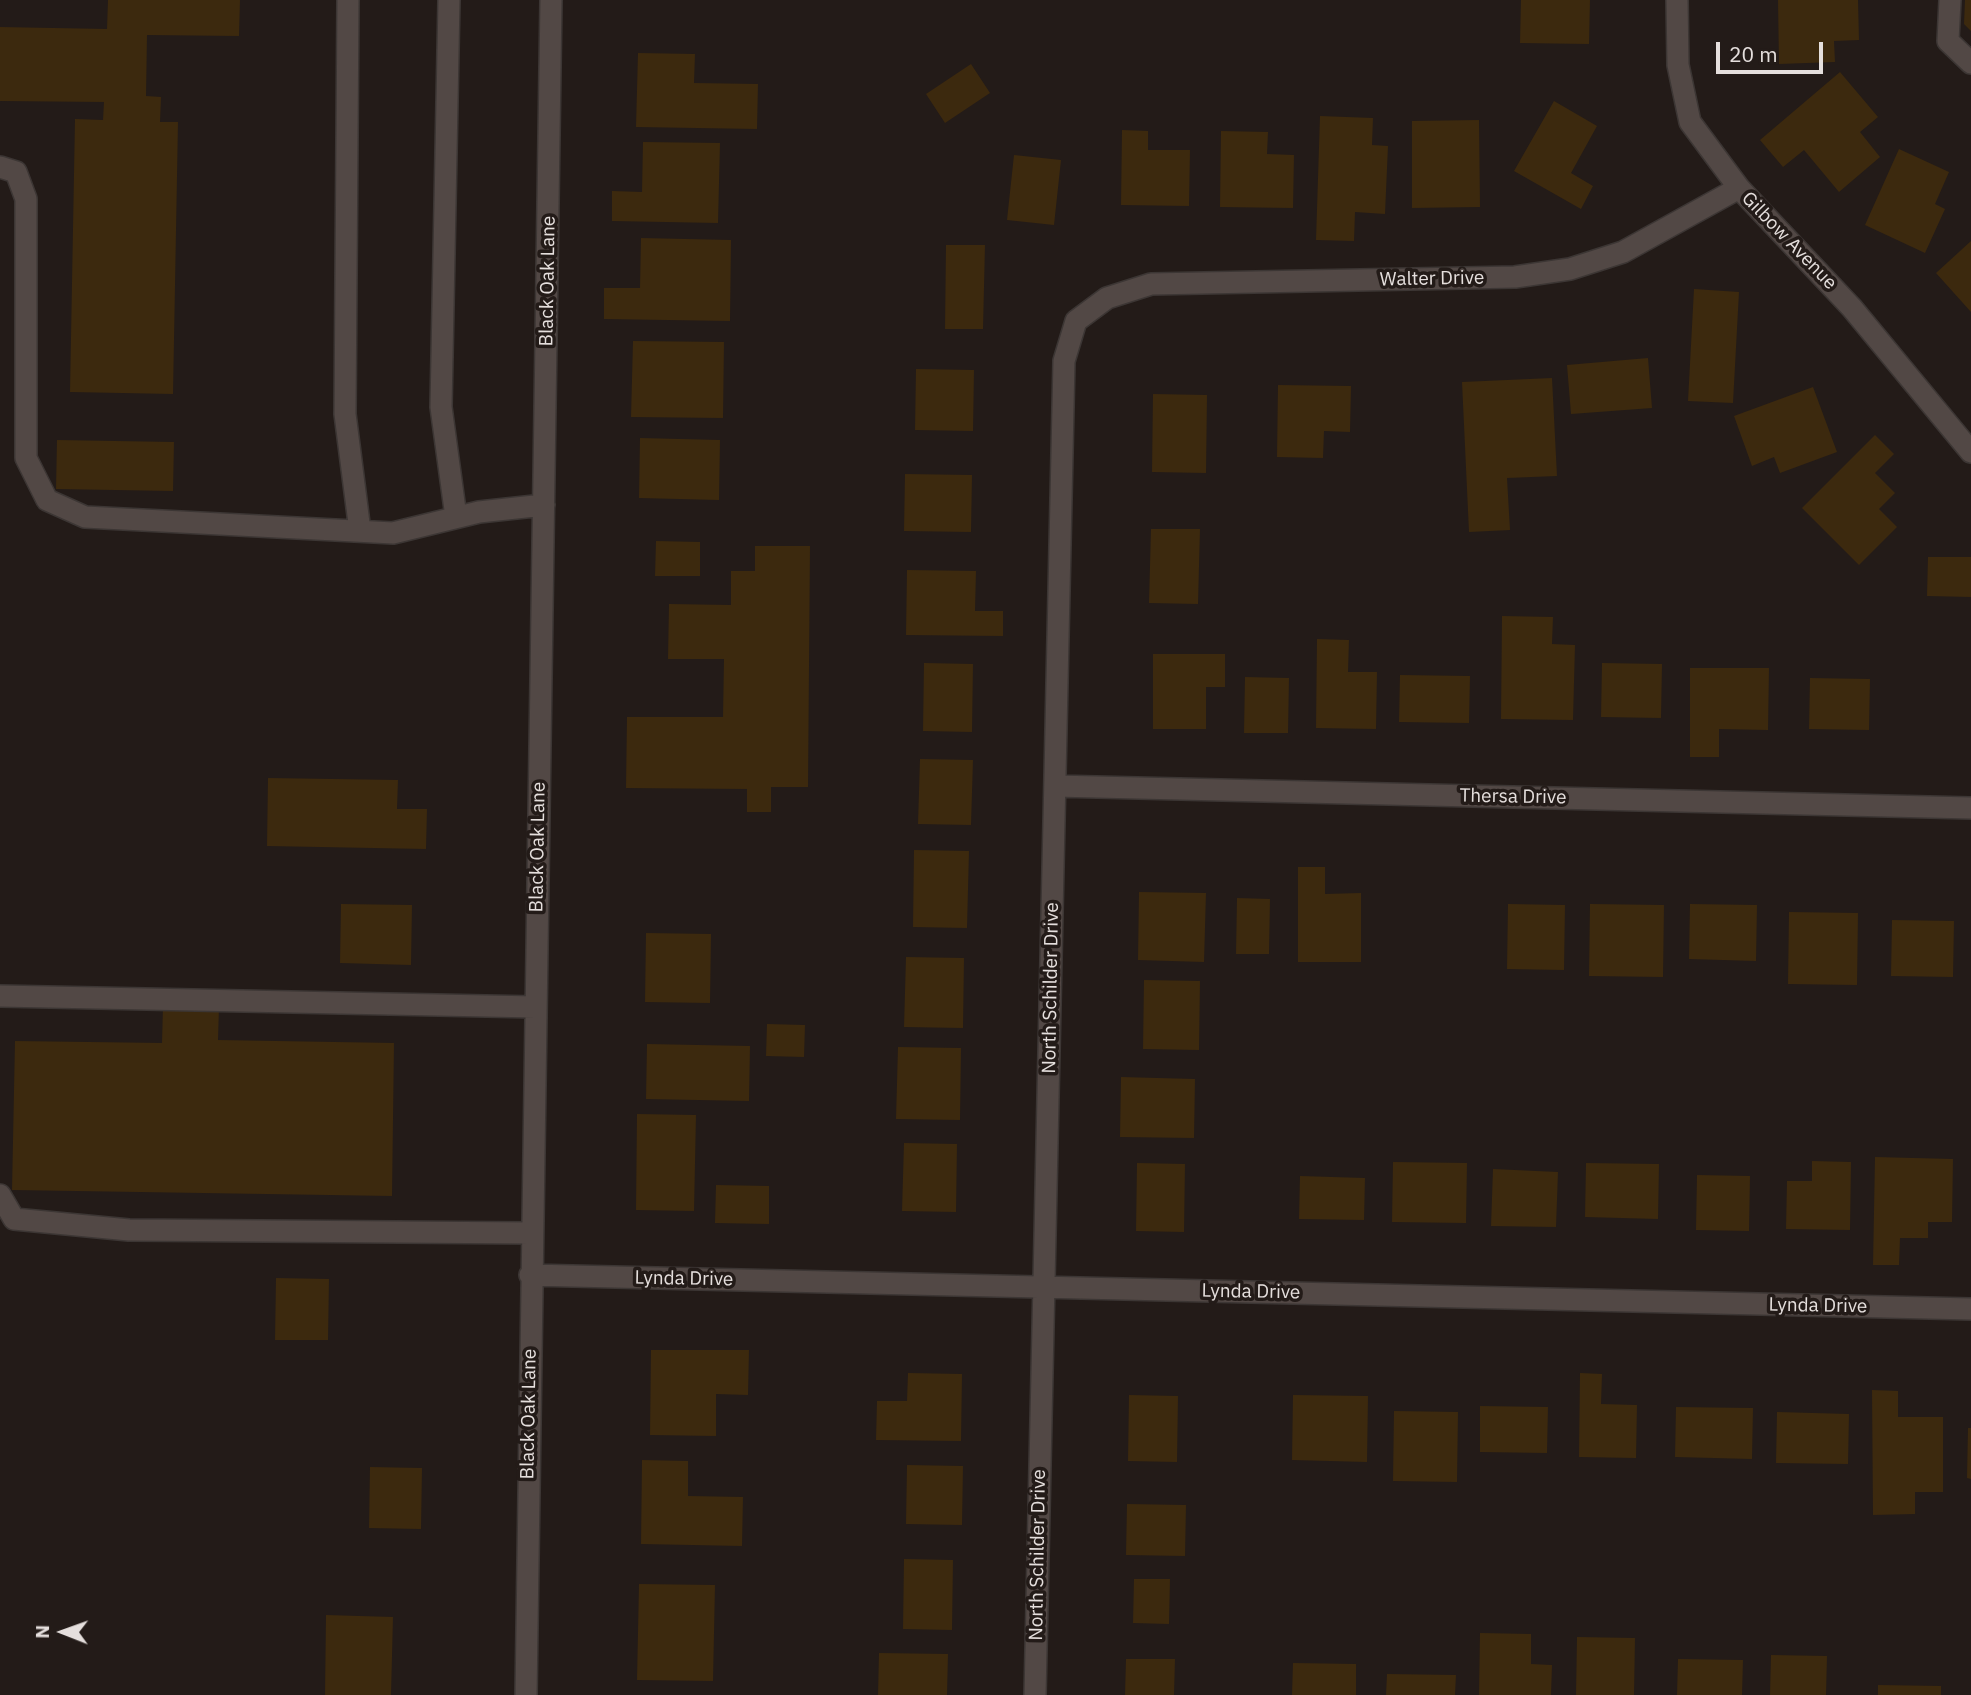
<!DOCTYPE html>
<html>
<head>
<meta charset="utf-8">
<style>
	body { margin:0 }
	#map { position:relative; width:1971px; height:1695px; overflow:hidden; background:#231b18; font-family:"IBM Plex Sans",sans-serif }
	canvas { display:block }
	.north { position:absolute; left:28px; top:1597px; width:70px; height:70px; -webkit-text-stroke:5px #231b18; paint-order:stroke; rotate:271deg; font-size:19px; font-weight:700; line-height:28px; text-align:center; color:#e5dfdd }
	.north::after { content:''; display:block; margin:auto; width:24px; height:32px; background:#e5dfdd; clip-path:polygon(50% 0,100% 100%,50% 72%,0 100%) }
	.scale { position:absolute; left:1716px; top:42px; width:107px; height:32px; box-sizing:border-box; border:4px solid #e5dfdd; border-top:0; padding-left:9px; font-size:21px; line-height:24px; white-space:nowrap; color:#e5dfdd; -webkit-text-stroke:5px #231b18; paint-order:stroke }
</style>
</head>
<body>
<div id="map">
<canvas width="1971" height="1695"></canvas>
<div class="north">N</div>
<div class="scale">20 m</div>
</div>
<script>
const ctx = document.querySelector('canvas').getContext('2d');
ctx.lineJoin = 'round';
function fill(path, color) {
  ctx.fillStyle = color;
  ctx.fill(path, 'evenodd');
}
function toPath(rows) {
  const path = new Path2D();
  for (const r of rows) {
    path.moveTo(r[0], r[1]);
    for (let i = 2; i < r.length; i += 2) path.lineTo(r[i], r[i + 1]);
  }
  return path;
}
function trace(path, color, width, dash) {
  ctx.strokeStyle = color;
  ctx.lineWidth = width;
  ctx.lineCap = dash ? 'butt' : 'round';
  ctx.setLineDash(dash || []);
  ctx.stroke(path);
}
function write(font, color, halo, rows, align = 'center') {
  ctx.font = font + ' "IBM Plex Sans",sans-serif';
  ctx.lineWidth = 7;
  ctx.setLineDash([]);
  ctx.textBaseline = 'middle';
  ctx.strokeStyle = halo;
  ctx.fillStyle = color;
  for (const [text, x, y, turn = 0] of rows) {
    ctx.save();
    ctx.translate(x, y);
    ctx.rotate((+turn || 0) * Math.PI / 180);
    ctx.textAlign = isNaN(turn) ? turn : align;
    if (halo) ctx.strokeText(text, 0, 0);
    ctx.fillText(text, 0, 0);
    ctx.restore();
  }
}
const building = toPath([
	[108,0,240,0,239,36,147,35,146,96,161,97,160,122,178,122,173,394,70,392,75,119,103,120,104,102,0,101,0,27,107,29],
	[1521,0,1590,0,1589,44,1520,43],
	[1778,0,1858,0,1859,40,1834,41,1835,62,1779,64],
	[1965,0,1971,0,1971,31,1964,24],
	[638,53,695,54,694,83,758,84,757,129,636,127],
	[971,64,990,93,945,123,926,94],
	[1840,72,1878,117,1860,132,1880,157,1839,192,1804,150,1783,167,1760,140],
	[1554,101,1597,126,1571,173,1593,186,1581,209,1514,171],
	[1320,116,1373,118,1372,145,1388,146,1385,214,1355,212,1354,241,1316,240],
	[1479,120,1480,207,1412,208,1412,121],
	[1122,130,1148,131,1148,150,1190,150,1189,206,1121,205],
	[1221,131,1268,132,1267,154,1294,155,1293,208,1220,207],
	[643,142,720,143,718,223,612,221,612,191,642,192],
	[1899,149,1949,172,1935,204,1945,209,1925,253,1865,225],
	[1014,155,1061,160,1054,225,1007,220],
	[641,238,731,240,730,321,604,319,604,288,640,288],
	[1971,241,1971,312,1936,273],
	[946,245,985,245,983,329,945,329],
	[1694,289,1739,292,1733,403,1688,401],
	[633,341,724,342,723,418,631,417],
	[1648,358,1652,408,1571,414,1567,365],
	[916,369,974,370,973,431,915,430],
	[1552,378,1557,476,1507,478,1510,530,1469,532,1462,382],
	[1278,385,1351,386,1350,432,1324,431,1323,458,1277,457],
	[1813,387,1837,452,1780,473,1774,457,1752,466,1734,416],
	[1153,394,1207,395,1206,473,1152,472],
	[1875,435,1894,454,1875,473,1895,493,1879,509,1897,527,1859,565,1802,508],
	[640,438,720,440,719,500,639,498],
	[57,440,174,442,173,491,56,489],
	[905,474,972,475,971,532,904,531],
	[1151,529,1200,529,1198,604,1149,603],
	[656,541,700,542,700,576,655,576],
	[755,546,810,546,808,787,771,787,771,812,747,812,747,789,626,788,627,717,723,717,724,659,668,659,669,604,731,605,731,571,755,571],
	[1928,557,1971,557,1971,597,1927,596],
	[907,570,976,571,975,611,1003,611,1003,636,906,635],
	[1502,616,1553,617,1552,644,1575,645,1573,720,1501,719],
	[1317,639,1349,640,1348,672,1377,672,1376,729,1316,728],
	[1153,654,1225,654,1225,687,1206,687,1206,729,1153,729],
	[924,663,973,664,972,732,923,731],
	[1602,663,1662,664,1661,718,1601,717],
	[1690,668,1769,668,1768,730,1719,729,1719,757,1690,757],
	[1400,675,1470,676,1469,723,1399,722],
	[1245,677,1289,678,1288,733,1244,733],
	[1810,678,1870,679,1869,730,1809,729],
	[920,759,973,760,971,825,918,824],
	[268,778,398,780,397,809,427,809,426,849,267,846],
	[914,850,969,851,967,928,913,927],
	[1298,867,1325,867,1325,894,1361,893,1361,962,1298,962],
	[1139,892,1206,893,1204,962,1138,960],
	[1237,898,1270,899,1269,954,1236,954],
	[341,904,412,905,411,965,340,963],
	[1508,904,1565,905,1564,970,1507,969],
	[1590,904,1664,905,1663,977,1589,976],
	[1690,904,1757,905,1756,961,1689,959],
	[1789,912,1858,913,1857,985,1788,984],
	[1892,920,1954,921,1953,977,1891,976],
	[646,933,711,934,710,1003,645,1002],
	[906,957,964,958,963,1028,904,1027],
	[1144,980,1200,981,1199,1050,1143,1049],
	[163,1006,219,1007,218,1040,394,1043,392,1196,12,1190,15,1041,162,1043],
	[767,1024,805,1025,804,1057,766,1056],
	[647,1044,750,1046,749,1101,646,1099],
	[898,1047,961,1048,960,1120,896,1119],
	[1121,1077,1195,1079,1194,1138,1120,1137],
	[637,1114,696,1115,694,1211,636,1210],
	[904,1143,957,1144,956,1212,902,1211],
	[1875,1157,1953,1159,1952,1222,1928,1222,1928,1238,1900,1238,1899,1265,1873,1265],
	[1812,1161,1851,1162,1850,1230,1786,1229,1787,1181,1812,1181],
	[1393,1162,1467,1163,1466,1223,1392,1222],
	[1137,1163,1185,1164,1184,1232,1136,1231],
	[1586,1163,1659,1164,1658,1219,1585,1217],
	[1493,1169,1558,1172,1556,1227,1491,1226],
	[1697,1175,1750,1176,1749,1231,1696,1230],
	[1300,1176,1365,1178,1364,1220,1299,1219],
	[716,1185,769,1186,769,1224,715,1223],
	[276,1278,329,1279,328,1340,275,1340],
	[651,1350,749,1350,748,1395,716,1394,716,1436,650,1435],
	[908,1373,962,1374,961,1441,876,1440,877,1401,907,1401],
	[1580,1373,1602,1374,1601,1404,1637,1405,1636,1458,1579,1457],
	[1872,1390,1898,1391,1898,1417,1943,1417,1943,1492,1915,1492,1915,1514,1873,1515],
	[1129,1395,1178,1396,1177,1462,1128,1461],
	[1293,1395,1368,1396,1367,1462,1292,1460],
	[1480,1406,1548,1407,1547,1453,1480,1452],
	[1676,1407,1753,1408,1752,1459,1675,1457],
	[1394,1411,1458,1412,1457,1482,1393,1481],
	[1777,1412,1849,1414,1848,1464,1776,1463],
	[1968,1428,1971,1428,1971,1479,1967,1478],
	[642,1460,688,1461,688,1496,743,1497,742,1546,641,1544],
	[907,1465,963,1466,962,1525,906,1524],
	[370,1467,422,1468,421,1529,369,1528],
	[1127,1504,1186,1505,1185,1556,1126,1555],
	[904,1559,953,1560,952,1630,903,1629],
	[1134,1579,1170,1579,1169,1624,1133,1623],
	[639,1584,715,1585,713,1681,637,1680],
	[326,1615,393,1617,391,1695,325,1695],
	[1480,1633,1531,1634,1531,1664,1552,1665,1551,1695,1479,1695],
	[1577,1637,1635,1638,1634,1695,1576,1695],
	[879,1653,948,1654,947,1695,878,1695],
	[1771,1655,1827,1656,1826,1695,1770,1695],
	[1126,1659,1175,1659,1174,1695,1125,1695],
	[1678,1659,1743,1660,1742,1695,1677,1695],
	[1293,1663,1356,1664,1356,1695,1292,1695],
	[1387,1674,1456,1675,1455,1695,1386,1695],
	[1878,1685,1941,1686,1941,1695,1878,1695]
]);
const minor = toPath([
	[348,0,345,414,360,531],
	[449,0,441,407,456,517],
	[1677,0,1678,65,1690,122,1739,188,1852,308,1971,452],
	[1950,0,1948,41,1971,63],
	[0,167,16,172,26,199,26,458,47,500,85,517,393,533,479,512,544,505],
	[1055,786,1971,808],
	[0,996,535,1007],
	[0,1195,14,1219,129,1230,531,1233],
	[530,1275,1971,1309],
	[526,1695,551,0],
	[1035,1695,1064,361,1076,321,1107,298,1151,284,1515,277,1570,269,1623,252,1739,188]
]);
const streetNames = [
	["Gilbow Avenue",1789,241,46],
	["Walter Drive",1432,279,-1],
	["Black Oak Lane",548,281,-89],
	["Thersa Drive",1513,797,1],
	["Black Oak Lane",538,847,-89],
	["North Schilder Drive",1051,988,-89],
	["Lynda Drive",684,1279,1],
	["Lynda Drive",1251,1292,1],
	["Lynda Drive",1818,1306,1],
	["Black Oak Lane",529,1414,-89],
	["North Schilder Drive",1038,1555,-89]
];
fill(building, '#3c290e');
trace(minor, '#3c3634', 24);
trace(minor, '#524845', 21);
write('19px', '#e5dfdd', '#231b18', streetNames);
</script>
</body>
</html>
